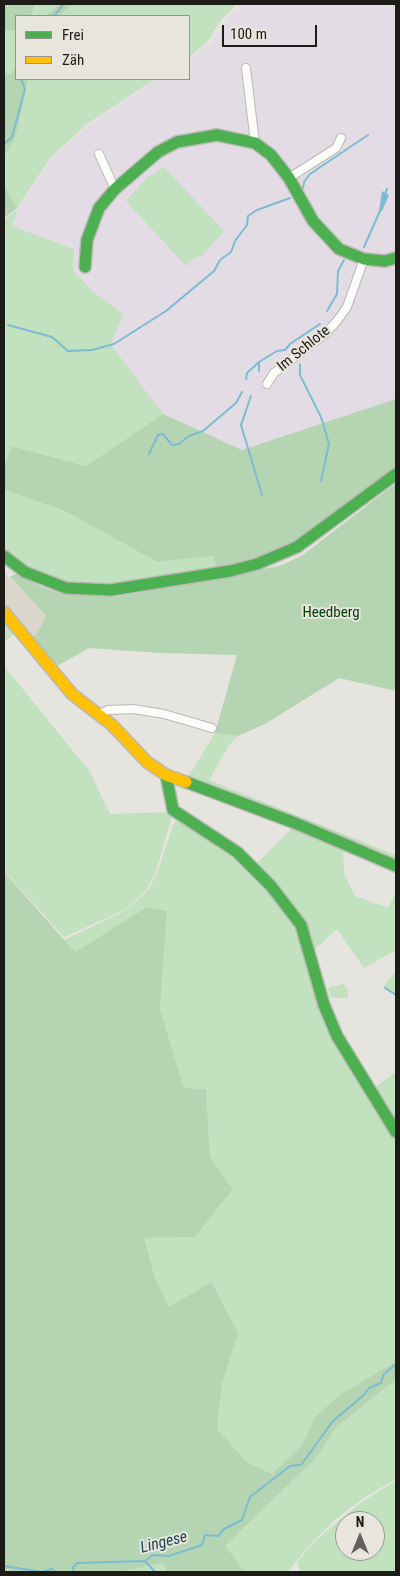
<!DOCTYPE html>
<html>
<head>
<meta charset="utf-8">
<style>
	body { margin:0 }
	#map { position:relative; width:400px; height:1576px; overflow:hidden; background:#e5e4df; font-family:"Roboto Condensed",sans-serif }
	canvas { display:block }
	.frame { position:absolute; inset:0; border:5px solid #1c1b18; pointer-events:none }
	.legend { position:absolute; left:15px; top:15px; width:175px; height:65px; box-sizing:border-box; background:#e8e5dc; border:1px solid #96948e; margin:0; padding:6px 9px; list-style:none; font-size:15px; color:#1c1b18 }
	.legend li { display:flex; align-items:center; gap:10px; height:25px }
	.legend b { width:25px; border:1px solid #96948e }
	.north { position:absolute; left:335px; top:1511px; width:50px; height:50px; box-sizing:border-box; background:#e8e5dc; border:1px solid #96948e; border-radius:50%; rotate:0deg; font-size:14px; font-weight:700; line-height:20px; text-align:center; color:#1c1b18 }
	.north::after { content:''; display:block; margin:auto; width:18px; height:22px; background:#62615e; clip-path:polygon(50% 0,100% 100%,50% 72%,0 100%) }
	.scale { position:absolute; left:222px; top:25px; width:95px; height:22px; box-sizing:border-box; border:2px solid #1c1b18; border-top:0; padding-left:6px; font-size:15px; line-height:18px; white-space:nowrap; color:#1c1b18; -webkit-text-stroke:4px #e8e5dc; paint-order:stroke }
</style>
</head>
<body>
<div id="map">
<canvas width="400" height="1576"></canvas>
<div class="frame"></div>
<ul class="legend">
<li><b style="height:6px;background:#4caf50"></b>Frei</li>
<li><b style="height:6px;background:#ffc107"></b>Zäh</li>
</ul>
<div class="north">N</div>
<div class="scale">100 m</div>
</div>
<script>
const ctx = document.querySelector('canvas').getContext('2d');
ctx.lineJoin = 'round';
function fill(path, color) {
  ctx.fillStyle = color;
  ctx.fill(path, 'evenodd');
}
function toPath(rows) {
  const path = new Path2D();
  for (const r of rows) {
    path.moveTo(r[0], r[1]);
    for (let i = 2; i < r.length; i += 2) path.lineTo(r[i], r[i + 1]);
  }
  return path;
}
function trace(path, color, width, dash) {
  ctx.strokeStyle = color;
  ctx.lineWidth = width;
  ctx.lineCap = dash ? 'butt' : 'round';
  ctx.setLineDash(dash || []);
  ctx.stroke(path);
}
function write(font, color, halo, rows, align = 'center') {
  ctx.font = font + ' "Roboto Condensed",sans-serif';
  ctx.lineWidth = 4;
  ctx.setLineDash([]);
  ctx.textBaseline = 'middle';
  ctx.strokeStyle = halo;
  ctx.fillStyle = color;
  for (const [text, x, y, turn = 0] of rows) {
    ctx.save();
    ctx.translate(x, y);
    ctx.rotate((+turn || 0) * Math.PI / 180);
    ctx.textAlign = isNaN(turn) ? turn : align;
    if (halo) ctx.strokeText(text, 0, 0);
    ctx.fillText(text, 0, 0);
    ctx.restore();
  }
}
const built = toPath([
	[4,572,46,616,38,632,30,639,4,607]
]);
const industrial = toPath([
	[243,4,396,4,396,399,242,450,163,414,111,345,123,314,91,290,73,270,12,226,18,209,51,160,88,126,158,79,189,79,189,59,210,44,232,13]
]);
const green = toPath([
	[35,4,59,4,46,16,31,16],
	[73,4,237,4,222,19,207,42,189,57,189,16,59,16],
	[16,30,16,64,10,74,4,75,4,31],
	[28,79,155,79,87,124,50,158,17,208,4,185,4,156,16,137],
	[163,166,224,231,202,256,196,257,186,266,126,201,148,176,154,175],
	[18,209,12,226,74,249,73,270,91,290,123,314,111,345,163,414,86,466,13,446,4,467,4,220],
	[4,490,65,511,157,562,213,556,218,569,160,579,110,584,68,583,18,563,4,551],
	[4,617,16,632,4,642],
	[4,666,90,772,110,814,173,812,155,875,146,890,125,910,64,937,4,871],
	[215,733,238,736,229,745,209,780,396,855,396,861,242,797,187,779],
	[179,817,233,850,300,926,320,1005,396,1137,396,1365,393,1363,338,1396,315,1417,303,1444,272,1474,248,1463,217,1429,222,1384,238,1333,213,1283,169,1307,155,1278,144,1238,195,1237,233,1189,210,1157,206,1089,184,1088,160,1009,167,911,147,907,75,952,64,940,125,911,147,891,156,876,173,825],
	[293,827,343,848,344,873,355,896,388,908,396,892,396,952,394,951,364,968,337,929,312,952,303,925,254,866],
	[396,971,396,995,383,987],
	[343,984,348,990,348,998,331,998,328,988],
	[396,1049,396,1129,373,1089,396,1072],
	[396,1379,396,1479,362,1499,336,1519,316,1538,287,1572,245,1572,224,1547,315,1459,337,1427],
	[396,1481,396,1572,300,1572,297,1562,317,1539,363,1501],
	[345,1521,375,1521,375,1551,345,1551],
	[163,1563,167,1572,121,1572]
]);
const forest = toPath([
	[4,4,35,4,31,16,16,16,16,30,4,31],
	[59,4,73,4,59,16,46,16],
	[16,64,16,79,28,79,16,137,4,156,4,75,11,74],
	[4,185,17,208,4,218],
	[396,399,396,469,307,536,258,558,218,569,213,556,157,562,65,511,4,490,4,467,12,446,86,466,163,414,242,450],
	[396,483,396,691,339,678,265,724,238,736,215,733,237,655,160,653,89,648,55,667,30,639,38,632,46,616,10,577,17,573,39,586,62,594,114,597,220,579,282,565,303,555],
	[4,872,75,952,147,907,167,911,160,1009,184,1088,206,1089,210,1157,233,1189,195,1237,144,1238,155,1278,169,1307,212,1282,238,1333,222,1384,217,1429,248,1463,272,1474,303,1444,315,1417,338,1396,393,1363,396,1365,396,1379,337,1427,315,1459,225,1546,245,1572,167,1572,163,1563,121,1572,4,1572]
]);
const water = toPath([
	[382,191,389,195,382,211,379,212]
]);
const stream = toPath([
	[54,16,64,4],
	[4,144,12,137,25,89,21,79],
	[303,188,304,182,310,174,368,135],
	[385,194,387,189],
	[364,247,380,211],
	[327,311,337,294,338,271,344,260],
	[8,325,52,337,68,351,92,350,114,344,166,311,214,271,220,260,231,252,235,241,247,225,248,216,257,210,290,198],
	[300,364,300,375,321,417,329,444,321,481],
	[259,371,259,362,277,351,285,350,290,344,320,324],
	[246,379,247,373,259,362],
	[251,396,241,425,262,495],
	[149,454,158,435,163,434,172,445,179,444,189,436,203,431,236,403,242,392],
	[385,988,396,995],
	[145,1561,155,1572],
	[4,1566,42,1572,52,1569,56,1572],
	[68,1572,74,1572,73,1567,77,1563,145,1561,153,1555,169,1556,202,1545,205,1535,218,1536,224,1529,242,1520,250,1497,290,1466,301,1465,333,1421,364,1395,369,1388,381,1383,384,1374,396,1364]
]);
const street = toPath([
	[246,68,255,143],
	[99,154,115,189],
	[289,178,336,148,341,138],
	[267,384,274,373,326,333,337,321,347,307,364,259],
	[98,715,108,710,133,709,164,714,212,728]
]);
const fast = toPath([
	[85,267,87,240,99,208,115,189,158,152,177,142,217,135,255,143,271,155,289,178,313,221,339,249,364,259,385,261,396,258],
	[4,556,25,572,66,588,111,590,230,571,257,564,297,547,396,474],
	[166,775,173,810,237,852,271,886,301,925,324,1005,337,1036,396,1132],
	[186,782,295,823,396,866]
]);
const slow = toPath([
	[4,612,72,694,112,725,147,762,166,775,186,782]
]);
const streetNames = [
	["Im Schlote",304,349,-39]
];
const parkNames = [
	["Heedberg",331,613]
];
const waterNames = [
	["Lingese",164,1543,-14]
];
fill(built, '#dad6cc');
fill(industrial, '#e4dce5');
fill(green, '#c1e1bf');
fill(forest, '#b5d4b2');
fill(water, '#7bbcd2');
trace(stream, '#7bbcd2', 2);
trace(street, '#bab9b5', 10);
trace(fast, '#bab9b5', 14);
trace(slow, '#bab9b5', 14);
trace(street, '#fbfbfa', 8);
trace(fast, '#4caf50', 11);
trace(slow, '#ffc107', 11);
write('15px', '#1c1b18', '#e8e5dc', streetNames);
write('15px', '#004109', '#e8e5dc', parkNames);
write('italic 16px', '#1d4655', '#e8e5dc', waterNames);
</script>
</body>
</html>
